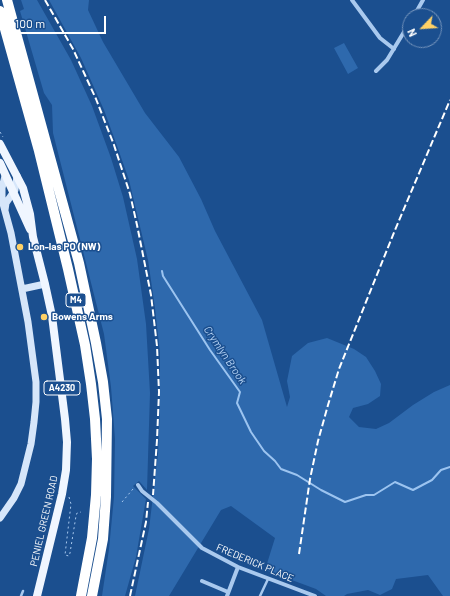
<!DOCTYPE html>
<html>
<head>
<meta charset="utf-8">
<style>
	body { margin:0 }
	#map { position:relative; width:450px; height:596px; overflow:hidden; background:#1b4f8f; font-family:Barlow,sans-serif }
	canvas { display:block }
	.north { position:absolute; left:402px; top:8px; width:40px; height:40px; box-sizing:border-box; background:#1b4f8f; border:1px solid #7695bc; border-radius:50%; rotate:245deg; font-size:11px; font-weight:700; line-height:16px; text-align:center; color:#fff }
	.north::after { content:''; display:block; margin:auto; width:14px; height:18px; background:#ffd166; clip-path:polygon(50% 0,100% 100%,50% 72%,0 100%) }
	.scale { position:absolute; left:8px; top:16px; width:98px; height:18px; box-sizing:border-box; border:2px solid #fff; border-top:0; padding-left:5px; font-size:12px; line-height:14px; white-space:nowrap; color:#fff; -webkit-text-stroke:3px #1b4f8f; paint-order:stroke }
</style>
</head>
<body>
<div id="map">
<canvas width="450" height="596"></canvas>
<div class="north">N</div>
<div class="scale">100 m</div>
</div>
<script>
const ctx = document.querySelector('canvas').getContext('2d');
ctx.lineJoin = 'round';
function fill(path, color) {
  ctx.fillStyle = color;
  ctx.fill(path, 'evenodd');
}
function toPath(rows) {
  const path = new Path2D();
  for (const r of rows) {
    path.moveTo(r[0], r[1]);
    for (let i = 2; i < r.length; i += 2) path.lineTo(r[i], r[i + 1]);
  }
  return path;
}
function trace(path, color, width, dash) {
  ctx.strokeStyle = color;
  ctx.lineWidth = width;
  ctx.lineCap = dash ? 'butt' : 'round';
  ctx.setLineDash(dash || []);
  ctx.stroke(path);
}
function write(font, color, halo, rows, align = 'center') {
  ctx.font = font + ' Barlow,sans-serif';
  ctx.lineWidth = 3;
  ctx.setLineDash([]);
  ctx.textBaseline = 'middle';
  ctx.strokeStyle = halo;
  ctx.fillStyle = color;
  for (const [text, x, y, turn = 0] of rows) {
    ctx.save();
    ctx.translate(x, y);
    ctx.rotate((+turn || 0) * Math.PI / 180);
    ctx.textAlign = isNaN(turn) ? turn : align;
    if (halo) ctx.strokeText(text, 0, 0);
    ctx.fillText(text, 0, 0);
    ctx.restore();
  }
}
const green = toPath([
	[21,0,37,0,71,60,92,106,111,158,123,197,137,259,146,324,150,393,147,490,139,481,133,486,146,499,136,557,125,596,102,596,109,549,114,497,115,439,111,387,104,334,53,133,52,105,44,93,20,11,24,9],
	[49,0,89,0,88,10,103,42,145,113,179,157,201,199,215,231,262,320,287,407,290,397,287,381,292,356,308,343,327,338,354,349,366,357,375,371,381,384,380,396,368,404,353,408,349,417,359,427,376,429,389,423,413,405,434,392,450,385,450,596,443,596,428,575,396,579,392,589,380,595,368,590,347,594,344,596,326,596,316,589,265,570,275,538,231,506,221,510,169,596,135,596,149,529,158,454,160,404,160,353,155,308,148,260,137,214,129,180,116,143,104,110,81,58],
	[344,43,358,68,348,74,334,48]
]);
const stream = toPath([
	[162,271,163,276,210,350,240,392,237,403,251,432,264,451,275,461,281,469,297,475,321,490,345,502,366,495,374,495,395,482,413,490,432,480,441,470,450,467]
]);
const path = toPath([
	[0,132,3,137],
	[69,497,71,504,65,555,69,556,70,553,76,516,77,513,81,512],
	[122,502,133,489]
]);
const service = toPath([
	[21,596,23,591],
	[260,596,268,579]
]);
const minor = toPath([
	[352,0,380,38,394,49],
	[414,16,423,0],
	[376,71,387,60,410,22],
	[138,485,142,491,157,503,202,548,238,567,315,596],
	[202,581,228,592],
	[227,596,238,567]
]);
const secondary = toPath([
	[5,210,6,203,15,190,17,176],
	[22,289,45,284],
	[0,518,14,498,21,484,31,444,34,422,36,402,36,382,28,322,11,233,2,200,2,188,5,176]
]);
const primary = toPath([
	[0,144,23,188,30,214,33,237,45,284,52,316,65,419,67,442,66,470,62,494,37,596],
	[0,163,30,229]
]);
const motorway = toPath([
	[7,0,79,263,96,343,103,382,107,419,106,497,103,539,92,596],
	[0,11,39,151,68,269,85,345,91,384,95,419,97,459,96,495,92,538,81,596]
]);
const rail = toPath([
	[45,0,73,49,96,99,114,145,130,194,137,225,151,295,157,346,159,392,157,440,153,495],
	[299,554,310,479,318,441,328,405,339,369,395,230,450,100],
	[130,596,146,522,148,502]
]);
const markers = [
	[20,247,4,"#ffd166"],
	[44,317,4,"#ffd166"]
];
const shields = [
	[76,300,20],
	[62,388,36]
];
const shieldNames = [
	["M4",76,300],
	["A4230",62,388]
];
const poiNames = [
	["Lon-las PO (NW)",28,247],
	["Bowens Arms",52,317]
];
const streetNames = [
	["PENIEL GREEN ROAD",44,521,-77],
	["FREDERICK PLACE",255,563,23]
];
const waterNames = [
	["Crymlyn Brook",225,355,56]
];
fill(green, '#2e69ad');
trace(stream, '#9cc4f0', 2);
trace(path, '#a9c9ee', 1, [2, 3]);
trace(service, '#a9c9ee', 2.5);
trace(minor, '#a9c9ee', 4);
trace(secondary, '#d6e6fa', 7);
trace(primary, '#f0f6ff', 8);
trace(motorway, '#fff', 10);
trace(rail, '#fff', 2, [7, 3]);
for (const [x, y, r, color] of markers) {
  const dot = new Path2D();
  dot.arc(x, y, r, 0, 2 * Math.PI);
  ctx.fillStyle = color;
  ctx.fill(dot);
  trace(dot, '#1b4f8f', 1.5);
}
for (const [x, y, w] of shields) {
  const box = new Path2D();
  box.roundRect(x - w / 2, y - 7, w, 14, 3);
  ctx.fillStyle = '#1b4f8f';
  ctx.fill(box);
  trace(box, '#fff', 1);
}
write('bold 9px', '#fff', null, shieldNames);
write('bold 10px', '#fff', '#1b4f8f', poiNames, 'left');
write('10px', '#fff', '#1b4f8f', streetNames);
write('italic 11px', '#b5d3f5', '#1b4f8f', waterNames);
</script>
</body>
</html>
